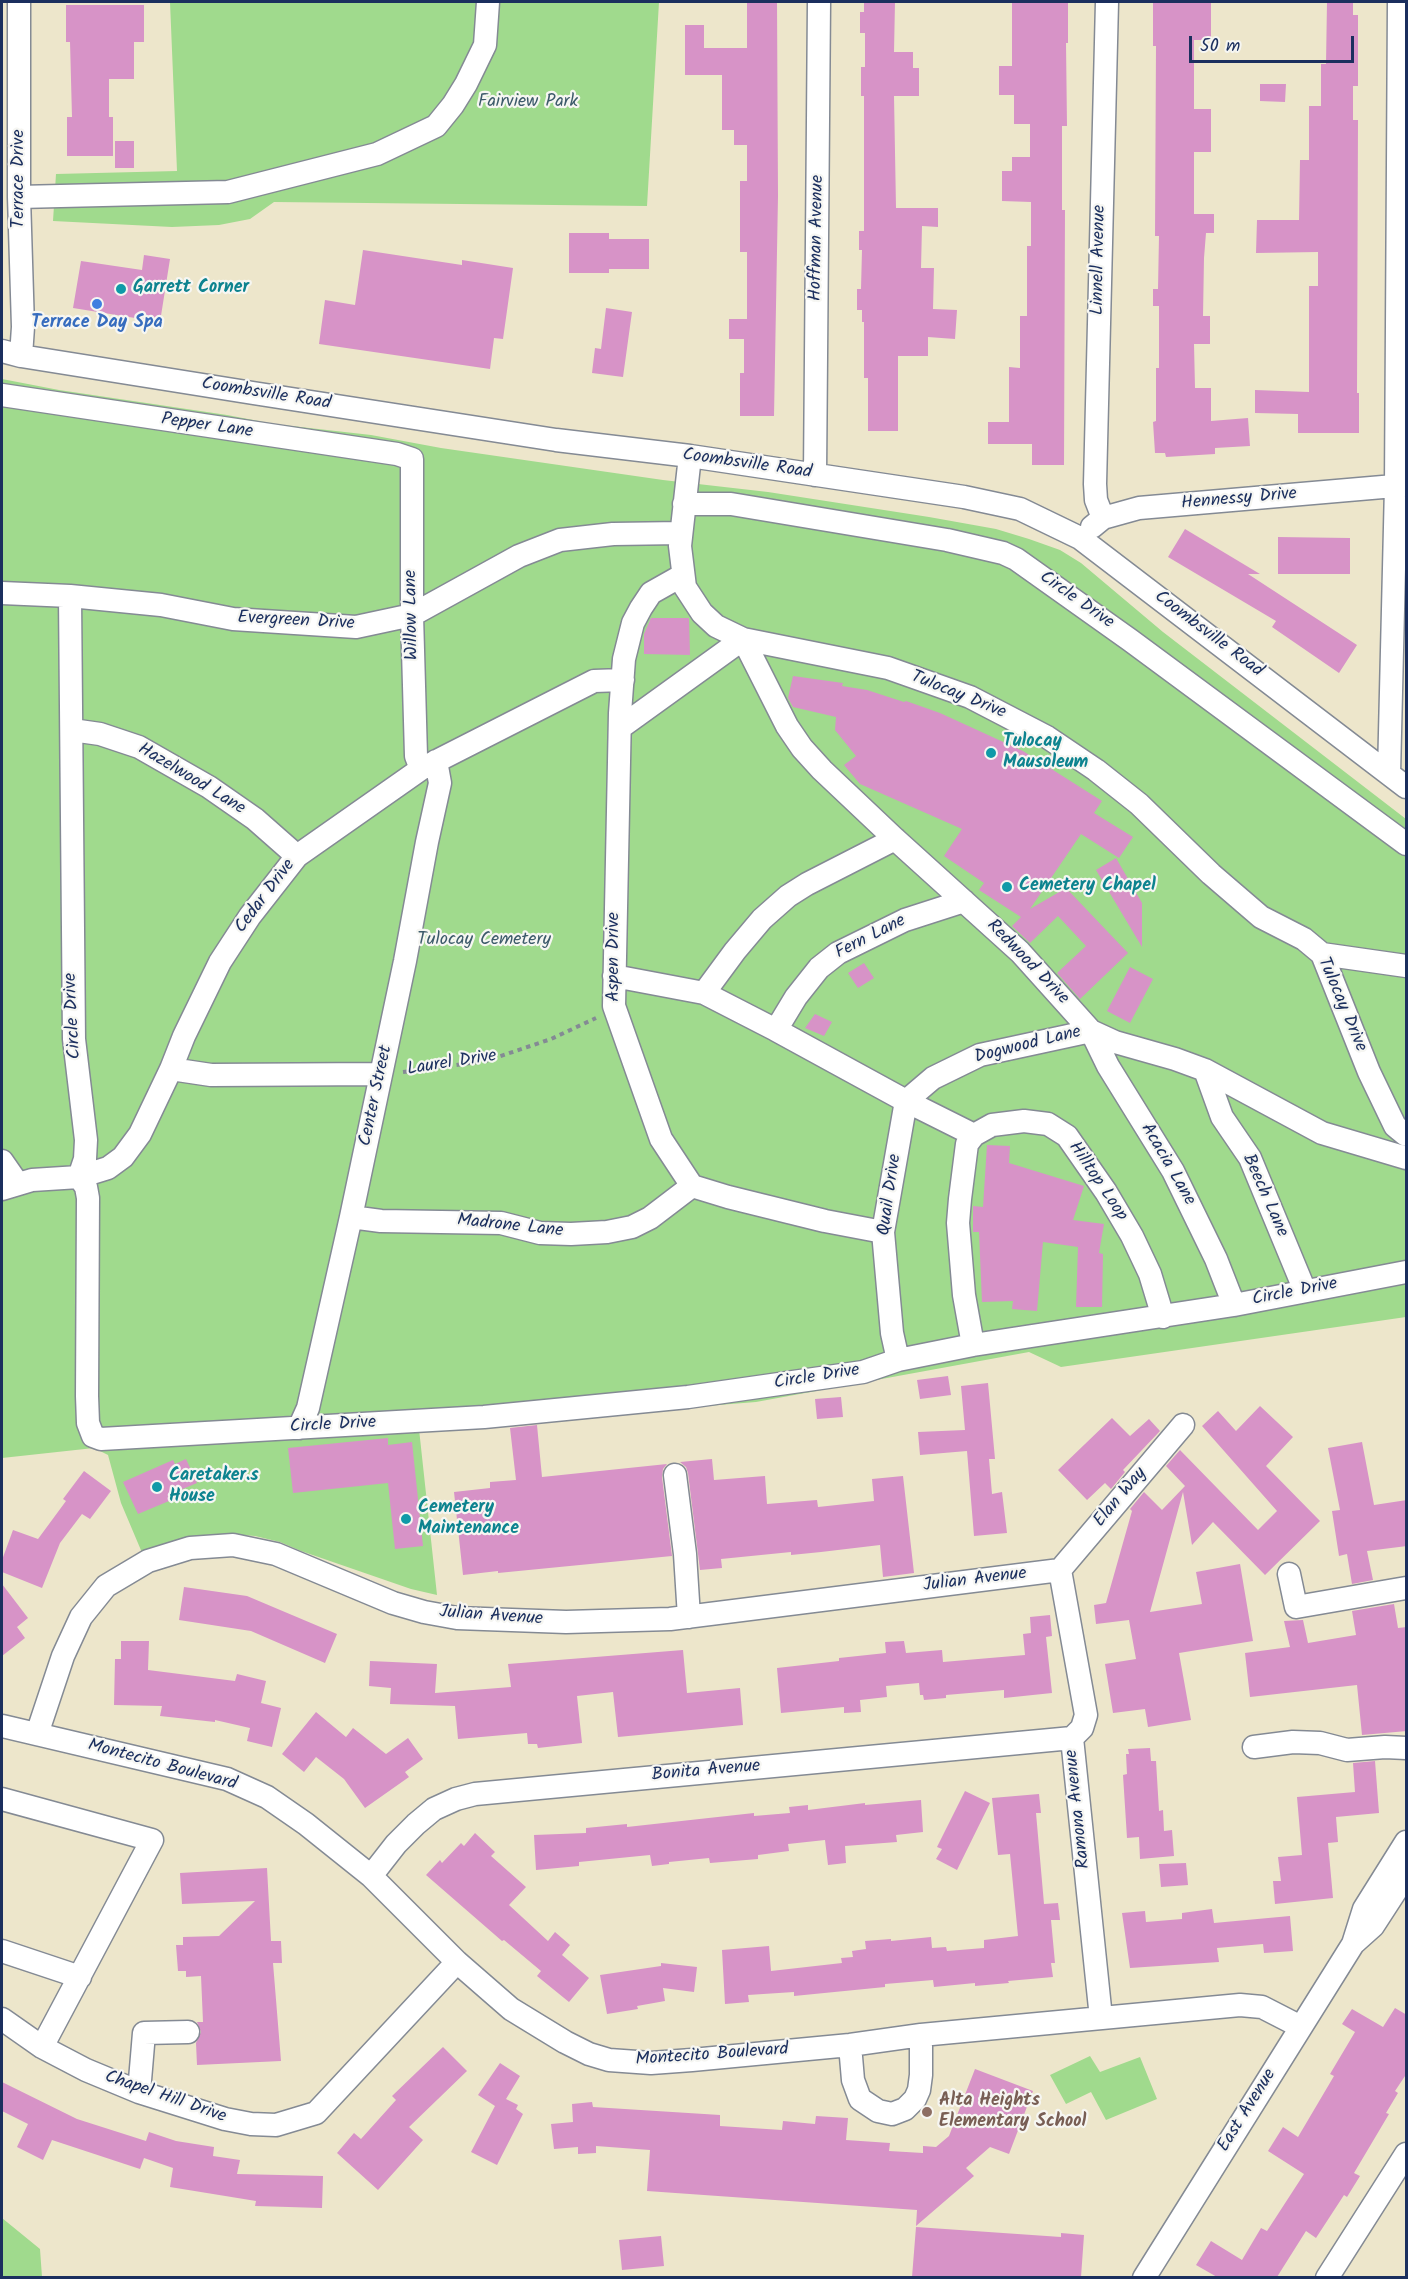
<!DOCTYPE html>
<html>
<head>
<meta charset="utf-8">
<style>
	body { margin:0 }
	#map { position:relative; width:1408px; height:2279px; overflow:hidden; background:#ede6cb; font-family:Kalam,sans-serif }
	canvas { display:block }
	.frame { position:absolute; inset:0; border:3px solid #1b2f5e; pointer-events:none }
	.scale { position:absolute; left:1189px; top:36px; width:165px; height:27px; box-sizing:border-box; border:3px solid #1b2f5e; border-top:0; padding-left:8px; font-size:18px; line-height:21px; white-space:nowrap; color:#1b2f5e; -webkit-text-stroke:4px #f6f6f2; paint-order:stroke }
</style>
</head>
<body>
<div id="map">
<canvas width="1408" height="2279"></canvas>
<div class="frame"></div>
<div class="scale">50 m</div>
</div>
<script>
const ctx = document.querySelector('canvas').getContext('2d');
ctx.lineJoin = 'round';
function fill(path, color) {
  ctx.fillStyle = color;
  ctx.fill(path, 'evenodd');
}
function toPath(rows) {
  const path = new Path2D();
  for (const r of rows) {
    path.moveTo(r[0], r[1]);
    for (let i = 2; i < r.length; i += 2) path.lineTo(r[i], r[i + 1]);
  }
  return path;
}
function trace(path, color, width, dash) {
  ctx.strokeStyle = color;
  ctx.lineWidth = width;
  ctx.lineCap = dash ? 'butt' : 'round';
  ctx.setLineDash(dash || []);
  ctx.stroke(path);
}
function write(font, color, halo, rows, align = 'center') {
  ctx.font = font + ' Kalam,sans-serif';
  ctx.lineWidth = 4.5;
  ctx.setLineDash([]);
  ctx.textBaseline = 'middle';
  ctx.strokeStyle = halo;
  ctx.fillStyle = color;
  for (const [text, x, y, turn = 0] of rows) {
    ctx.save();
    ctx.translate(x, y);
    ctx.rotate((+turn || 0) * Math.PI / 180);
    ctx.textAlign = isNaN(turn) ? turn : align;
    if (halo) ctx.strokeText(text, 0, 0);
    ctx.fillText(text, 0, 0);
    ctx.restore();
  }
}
const green = toPath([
	[170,2,659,2,647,206,274,202,250,219,219,225,172,227,53,221,56,174,177,171],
	[2,379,59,390,227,415,274,424,371,435,441,448,663,480,768,492,929,517,996,529,1029,539,1060,550,1081,563,1163,632,1406,819,1406,1317,1061,1367,1029,1352,756,1402,419,1429,437,1595,411,1589,301,1551,280,1542,255,1536,230,1534,198,1538,143,1555,121,1503,108,1455,94,1448,2,1458],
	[1090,2056,1100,2072,1140,2057,1157,2099,1106,2120,1091,2092,1066,2104,1050,2075],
	[2,2218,40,2249,42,2277,2,2277]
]);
const building = toPath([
	[747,2,777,2,778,196,774,416,740,416,740,373,744,373,744,339,729,339,729,319,747,319,747,252,740,252,740,181,747,181,747,145,734,145,734,130,722,130,722,75,685,75,685,25,704,25,704,48,747,48],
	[864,2,895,2,894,52,913,52,913,68,919,68,919,96,894,96,896,208,938,208,938,227,922,226,921,268,934,268,933,309,957,310,955,339,928,337,928,356,898,356,898,431,868,431,868,378,864,378,864,322,862,322,862,310,857,310,857,289,861,289,862,250,859,250,859,231,864,231,864,96,861,96,861,67,865,67,865,33,860,33,860,12,864,12],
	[1012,2,1068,2,1068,43,1066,43,1067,126,1062,126,1062,210,1065,210,1064,465,1032,465,1032,444,988,444,988,422,1009,422,1009,367,1020,368,1020,316,1027,316,1027,246,1031,246,1031,202,1002,201,1002,171,1012,171,1012,157,1030,157,1030,124,1014,124,1014,95,999,95,999,66,1012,66],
	[1153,2,1211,2,1211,40,1194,40,1194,109,1211,109,1211,152,1194,152,1194,214,1214,214,1214,233,1206,233,1204,258,1203,316,1210,316,1210,344,1194,344,1195,388,1211,388,1211,421,1248,418,1250,446,1215,448,1215,454,1166,457,1165,453,1155,453,1153,422,1156,421,1156,368,1159,368,1159,306,1153,306,1153,289,1158,289,1159,236,1155,236,1156,46,1153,46],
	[1327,2,1353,2,1353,15,1358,15,1358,86,1353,86,1353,120,1358,120,1357,393,1359,393,1359,433,1298,433,1298,414,1255,413,1255,390,1309,392,1309,286,1318,286,1318,252,1256,253,1257,220,1299,220,1300,160,1309,160,1309,106,1321,106,1321,64,1326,64],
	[66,5,144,5,144,42,134,42,134,79,109,79,109,117,113,117,113,156,67,156,67,117,72,117,70,42,66,42],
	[1260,84,1286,84,1285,102,1260,101],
	[115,141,134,141,134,168,115,168],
	[569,233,609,233,609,239,649,239,649,269,609,269,609,273,569,273],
	[363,250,462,265,462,260,513,268,503,339,494,338,490,369,319,344,325,300,355,305],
	[144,255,170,259,160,322,73,308,81,261,142,270],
	[606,308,632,312,623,377,592,373,595,348,601,349],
	[1185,529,1260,574,1248,574,1357,645,1339,673,1272,627,1276,621,1168,557],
	[1278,537,1350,538,1350,574,1278,574],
	[651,618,689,618,690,655,644,654,644,634],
	[793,676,843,683,842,686,867,690,904,702,906,701,940,713,1023,751,1102,801,1094,813,1133,837,1119,858,1081,834,1030,909,1066,888,1128,953,1080,999,1057,973,1086,946,1058,916,1030,943,1012,926,1021,917,979,890,984,883,944,856,962,829,860,784,844,765,856,756,835,730,836,717,793,707,788,698],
	[1116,858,1142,903,1142,947,1096,870],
	[864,963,874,978,858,988,848,973],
	[1130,967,1153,979,1130,1023,1107,1011],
	[815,1014,832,1022,824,1036,805,1028],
	[987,1145,1010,1146,1009,1163,1084,1186,1073,1220,1104,1224,1099,1253,1103,1254,1102,1307,1076,1307,1078,1247,1043,1242,1037,1311,1012,1309,1013,1301,982,1302,979,1232,973,1232,973,1206,983,1207],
	[948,1376,951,1395,920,1399,917,1380],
	[988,1383,995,1459,989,1459,992,1494,1002,1492,1007,1533,974,1536,967,1451,920,1455,918,1432,965,1430,961,1386],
	[841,1397,843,1417,817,1419,815,1399],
	[1260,1406,1293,1437,1266,1466,1320,1521,1265,1575,1213,1522,1192,1545,1183,1492,1150,1612,1202,1604,1196,1572,1240,1564,1253,1641,1179,1653,1191,1720,1148,1727,1145,1709,1113,1713,1105,1664,1136,1659,1129,1620,1096,1624,1094,1605,1106,1603,1132,1511,1130,1509,1144,1492,1162,1510,1185,1486,1166,1466,1180,1450,1258,1530,1277,1511,1202,1426,1218,1411,1236,1431],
	[1112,1418,1130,1436,1149,1419,1160,1431,1123,1470,1125,1472,1111,1489,1105,1483,1087,1500,1058,1470],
	[537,1425,542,1477,667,1464,663,1469,662,1477,672,1556,498,1573,498,1571,463,1575,454,1492,490,1488,490,1482,516,1480,510,1428],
	[388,1438,388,1445,412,1442,423,1546,395,1549,388,1483,293,1493,288,1448],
	[1362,1442,1374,1505,1407,1500,1407,1546,1367,1551,1373,1580,1352,1584,1347,1554,1339,1556,1332,1511,1340,1510,1328,1448],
	[186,1459,197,1483,178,1491,181,1496,138,1514,123,1482,173,1460,175,1464],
	[712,1459,714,1480,765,1476,767,1504,817,1500,818,1507,874,1501,872,1479,903,1476,914,1573,883,1577,880,1545,821,1552,791,1555,791,1552,721,1559,722,1568,700,1570,688,1473,686,1467,680,1462],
	[84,1471,111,1491,90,1519,82,1514,60,1543,42,1588,2,1572,2,1560,13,1530,38,1539,66,1501,63,1499],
	[2,1584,28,1618,17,1627,25,1638,2,1656],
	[184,1587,247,1596,337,1634,325,1663,251,1631,179,1620],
	[1394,1604,1398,1628,1407,1627,1407,1731,1362,1735,1357,1685,1250,1697,1245,1653,1290,1647,1284,1621,1303,1620,1308,1643,1356,1635,1352,1611],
	[1050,1615,1052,1636,1046,1637,1052,1693,1004,1698,1004,1690,946,1695,946,1698,924,1700,923,1695,920,1695,919,1683,886,1686,887,1697,860,1700,861,1712,844,1713,844,1707,781,1713,777,1668,839,1661,839,1658,886,1653,885,1642,904,1641,906,1653,942,1650,943,1662,1025,1655,1023,1634,1031,1633,1030,1617],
	[121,1641,149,1641,148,1670,235,1681,237,1674,266,1681,261,1703,281,1708,272,1747,247,1741,250,1728,215,1720,215,1722,160,1716,162,1706,114,1705,115,1659,121,1659],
	[683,1650,687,1693,740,1688,743,1725,618,1737,613,1692,577,1696,582,1743,538,1748,537,1744,528,1744,527,1733,458,1739,455,1706,390,1704,391,1688,369,1686,370,1661,437,1664,435,1693,511,1687,508,1664],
	[316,1712,346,1737,353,1728,386,1754,408,1738,423,1759,405,1772,409,1777,365,1808,344,1779,316,1757,304,1772,282,1754],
	[1150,1748,1151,1761,1156,1761,1159,1811,1163,1810,1164,1831,1172,1830,1174,1856,1140,1859,1139,1837,1127,1838,1123,1775,1127,1774,1126,1754,1129,1754,1128,1749],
	[1375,1761,1379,1813,1336,1817,1338,1842,1328,1843,1333,1898,1275,1904,1273,1881,1281,1881,1278,1857,1302,1855,1297,1797,1355,1792,1353,1763],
	[965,1791,990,1803,957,1870,936,1859,942,1849,937,1847],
	[1039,1794,1041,1813,1036,1813,1044,1904,1058,1903,1060,1920,1051,1920,1055,1963,1051,1963,1053,1977,1008,1981,1009,1983,975,1986,975,1983,934,1987,933,1980,885,1984,885,1987,794,1996,794,1992,748,1995,749,2002,725,2004,722,1950,769,1946,771,1971,842,1963,841,1958,853,1957,852,1951,866,1949,865,1941,891,1939,891,1941,931,1937,932,1948,946,1947,947,1951,984,1948,984,1940,1018,1936,1010,1854,998,1855,992,1798],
	[921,1800,923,1832,896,1835,897,1842,845,1846,846,1863,828,1865,825,1840,788,1844,789,1851,758,1855,758,1859,710,1863,709,1858,669,1862,669,1864,652,1866,650,1855,579,1862,579,1866,536,1870,534,1835,586,1833,586,1828,627,1824,627,1827,754,1813,754,1816,790,1813,789,1807,808,1805,808,1810,865,1803,865,1805],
	[475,1833,495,1852,491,1856,526,1887,509,1905,548,1941,555,1932,570,1945,562,1955,589,1978,569,2002,537,1976,541,1971,504,1940,502,1941,426,1875,440,1860,442,1863,461,1843,464,1846],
	[1186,1863,1188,1885,1161,1887,1159,1864],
	[267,1868,271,1941,281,1941,282,1963,273,1963,281,2061,197,2065,196,2043,201,2032,197,2022,203,2022,201,1976,186,1977,186,1971,178,1971,176,1945,183,1945,183,1937,219,1936,255,1901,182,1904,180,1873],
	[1212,1909,1214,1923,1290,1916,1293,1951,1264,1953,1263,1944,1217,1948,1219,1962,1130,1968,1122,1913,1145,1911,1146,1922,1182,1919,1182,1913],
	[661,1963,697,1967,694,1992,663,1988,665,2001,637,2006,638,2009,607,2014,600,1975,661,1966],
	[1395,2008,1407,2015,1407,2073,1395,2091,1398,2093,1386,2113,1389,2114,1354,2173,1360,2176,1347,2197,1344,2195,1316,2238,1306,2231,1277,2277,1217,2277,1196,2265,1211,2241,1242,2260,1261,2228,1267,2231,1304,2174,1268,2151,1283,2127,1298,2137,1334,2076,1330,2074,1355,2032,1342,2024,1352,2009,1383,2027],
	[443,2047,467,2071,409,2127,423,2140,378,2190,337,2153,354,2133,361,2139,396,2100,392,2096],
	[500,2063,520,2076,506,2099,518,2105,516,2109,523,2114,497,2165,471,2152,495,2106,478,2095],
	[975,2069,1033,2091,1009,2154,990,2147,966,2168,974,2176,916,2226,917,2210,647,2191,650,2150,596,2146,596,2153,578,2154,578,2147,554,2149,551,2124,573,2122,572,2104,592,2102,593,2107,720,2115,720,2126,782,2130,783,2121,815,2124,816,2116,848,2118,846,2140,890,2143,889,2151,923,2153,923,2146,936,2147,949,2136],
	[2,2082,77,2119,146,2141,149,2132,176,2141,214,2147,213,2156,240,2160,237,2174,323,2176,322,2208,255,2206,256,2201,170,2187,173,2168,144,2158,140,2169,52,2140,43,2160,17,2147,28,2124,2,2111],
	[916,2227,1061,2237,1061,2233,1084,2235,1081,2277,912,2277],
	[661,2236,664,2266,622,2270,619,2240]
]);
const path = toPath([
	[403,1072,486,1061,551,1039,596,1018]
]);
const minor = toPath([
	[19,2,19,197,23,327,21,356],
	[19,197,228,192,377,154,436,126,453,105,466,84,485,45,488,2],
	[2,351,21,356,253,393,556,440,690,456,964,497,1020,509,1080,538,1406,787],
	[2,395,397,454,412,459,412,615,416,756,421,769],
	[690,456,680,546,685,587,702,613,716,626,743,639,888,668,970,697,1047,737,1096,770,1139,804,1211,874,1261,917,1304,939,1322,954,1369,1072,1395,1126,1406,1135],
	[815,475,819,2],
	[684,504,731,504,947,540,1003,553,1016,559,1130,640,1406,844],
	[1103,518,1096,500,1095,484,1107,2],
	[1092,527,1103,518,1139,508,1406,485],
	[683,575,651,593,641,608,633,623,624,659,620,713,614,1006,661,1139,692,1186,728,1197,825,1221,883,1232],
	[2,593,70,596,161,605,233,619,356,627,412,615,519,556,560,540,613,534,681,533],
	[70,596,74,1039,86,1140,85,1159,79,1177,86,1187,88,1198,87,1396,88,1423,93,1436,101,1439,484,1417,688,1397,863,1372,898,1360,973,1345,1234,1305,1406,1272],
	[621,727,743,639,787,726,802,748,822,770,895,839,1020,952,1091,1031,1115,1042,1175,1059,1205,1070,1322,1133,1406,1158],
	[72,730,100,734,139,747,209,787,255,819,297,856],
	[1389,774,1396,486,1399,2],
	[1322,954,1406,966],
	[614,976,704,993,776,1030,906,1101,974,1135],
	[704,993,735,951,762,919,788,896,807,884,895,839],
	[776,1030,796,997,819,968,838,953,905,920,964,901],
	[1091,1031,1108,1066,1173,1171,1216,1259,1234,1305],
	[171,1069,211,1075,381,1074],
	[1205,1070,1222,1117,1250,1158,1305,1291],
	[906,1101,933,1078,980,1055,1091,1031],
	[2,1161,18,1184],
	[2,1189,32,1180,79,1177,108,1168,123,1157,140,1134,171,1069,184,1036,220,962,250,916,297,856,421,769,594,681,623,680],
	[351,1217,381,1221,501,1223,540,1233,571,1234,607,1232,632,1227,650,1218,692,1186],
	[973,1345,964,1295,958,1223,960,1199,967,1144,974,1135,992,1125,1024,1121,1048,1124,1067,1136,1106,1192,1132,1236,1150,1274,1163,1317],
	[898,1360,892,1333,883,1232,906,1101],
	[299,1428,308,1408,351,1217,405,961,427,842,440,783,436,761],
	[675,1475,685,1554,689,1617],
	[1060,1570,1086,1715,1082,1728,1072,1738,1101,2018],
	[1060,1570,1183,1425],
	[1289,1574,1296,1607,1406,1588],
	[2,1726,227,1779,267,1797,306,1824,371,1876,457,1962,511,2009,565,2042,589,2054,609,2060,651,2063,692,2060,850,2045,921,2035,1240,2005,1262,2007,1301,2027],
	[37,1734,63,1656,81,1617,106,1586,148,1561,190,1548,233,1545,276,1554,393,1603,424,1612,457,1618,566,1622,670,1619,1060,1570],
	[1254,1747,1293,1742,1320,1743,1347,1750,1385,1747,1406,1748],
	[2,1799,152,1840,42,2047],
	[371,1876,396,1844,416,1824,434,1809,456,1799,475,1794,1072,1738],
	[1354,1943,1373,1926,1406,1875],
	[2,1951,80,1977],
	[2,2019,42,2047,86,2070,139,2092,225,2119,251,2124,276,2125,316,2113,457,1962],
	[850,2045,853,2080,860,2099,878,2111,892,2114,905,2109,915,2099,919,2090,921,2075,921,2035],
	[139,2092,144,2033,188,2032],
	[1144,2278,1353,1944,1364,1909,1406,1842],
	[1327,2278,1406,2154]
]);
const markers = [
	[121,289,6,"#0f9aa8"],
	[97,304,6,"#3f7fe0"],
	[991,753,6,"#0f9aa8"],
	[1007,887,6,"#0f9aa8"],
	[157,1487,6,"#0f9aa8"],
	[406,1519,6,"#0f9aa8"],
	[927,2112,6,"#8d6e63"]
];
const parkNames = [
	["Fairview Park",528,103],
	["Tulocay Cemetery",484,941]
];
const streetNames = [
	["Terrace Drive",20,179,-90],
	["Hoffman Avenue",818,238,-89],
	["Linnell Avenue",1100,260,-89],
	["Coombsville Road",266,395,9],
	["Pepper Lane",207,427,8],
	["Coombsville Road",747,465,8],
	["Hennessy Drive",1239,500,-5],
	["Circle Drive",1076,601,35],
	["Willow Lane",413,615,-91],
	["Evergreen Drive",296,622,3],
	["Coombsville Road",1208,635,37],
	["Tulocay Drive",958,696,22],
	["Hazelwood Lane",191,780,31],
	["Cedar Drive",266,897,-53],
	["Fern Lane",871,938,-27],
	["Aspen Drive",615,957,-90],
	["Redwood Drive",1027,963,46],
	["Tulocay Drive",1341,1005,67],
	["Circle Drive",74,1016,-93],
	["Dogwood Lane",1028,1046,-14],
	["Laurel Drive",452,1064,-9],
	["Center Street",377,1096,-78],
	["Acacia Lane",1167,1165,60],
	["Hilltop Loop",1097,1182,56],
	["Quail Drive",891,1195,-82],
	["Beech Lane",1264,1196,66],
	["Madrone Lane",510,1227,6],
	["Circle Drive",1295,1293,-11],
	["Circle Drive",817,1378,-9],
	["Circle Drive",333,1426,-3],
	["Elan Way",1121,1498,-50],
	["Julian Avenue",975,1581,-7],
	["Julian Avenue",491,1617,4],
	["Montecito Boulevard",162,1766,15],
	["Bonita Avenue",706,1772,-5],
	["Ramona Avenue",1079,1809,-96],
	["Montecito Boulevard",712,2056,-4],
	["Chapel Hill Drive",165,2098,19],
	["East Avenue",1248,2111,-58]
];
const cultureNames = [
	["Garrett Corner",133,289],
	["Tulocay",1003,743],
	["Mausoleum",1003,764],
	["Cemetery Chapel",1019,887],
	["Caretaker.s",169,1477],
	["House",169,1498],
	["Cemetery",418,1509],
	["Maintenance",418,1530]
];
const shopNames = [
	["Terrace Day Spa",97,324]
];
const educationNames = [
	["Alta Heights",939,2102],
	["Elementary School",939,2123]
];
fill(green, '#a0da8d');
fill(building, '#d793c7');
trace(minor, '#848a94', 25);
trace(path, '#848a94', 4, [4.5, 4.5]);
trace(minor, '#fff', 22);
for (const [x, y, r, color] of markers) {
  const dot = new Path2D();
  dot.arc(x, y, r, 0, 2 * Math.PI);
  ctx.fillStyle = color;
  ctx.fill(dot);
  trace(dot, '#f6f6f2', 2);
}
write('18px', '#3c5a6a', '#f6f6f2', parkNames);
write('18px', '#1b2f5e', '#f6f6f2', streetNames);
write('bold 18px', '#0d838f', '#f6f6f2', cultureNames, 'left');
write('bold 18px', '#366cbe', '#f6f6f2', shopNames);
write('bold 18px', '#785e54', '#f6f6f2', educationNames, 'left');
</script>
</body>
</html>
